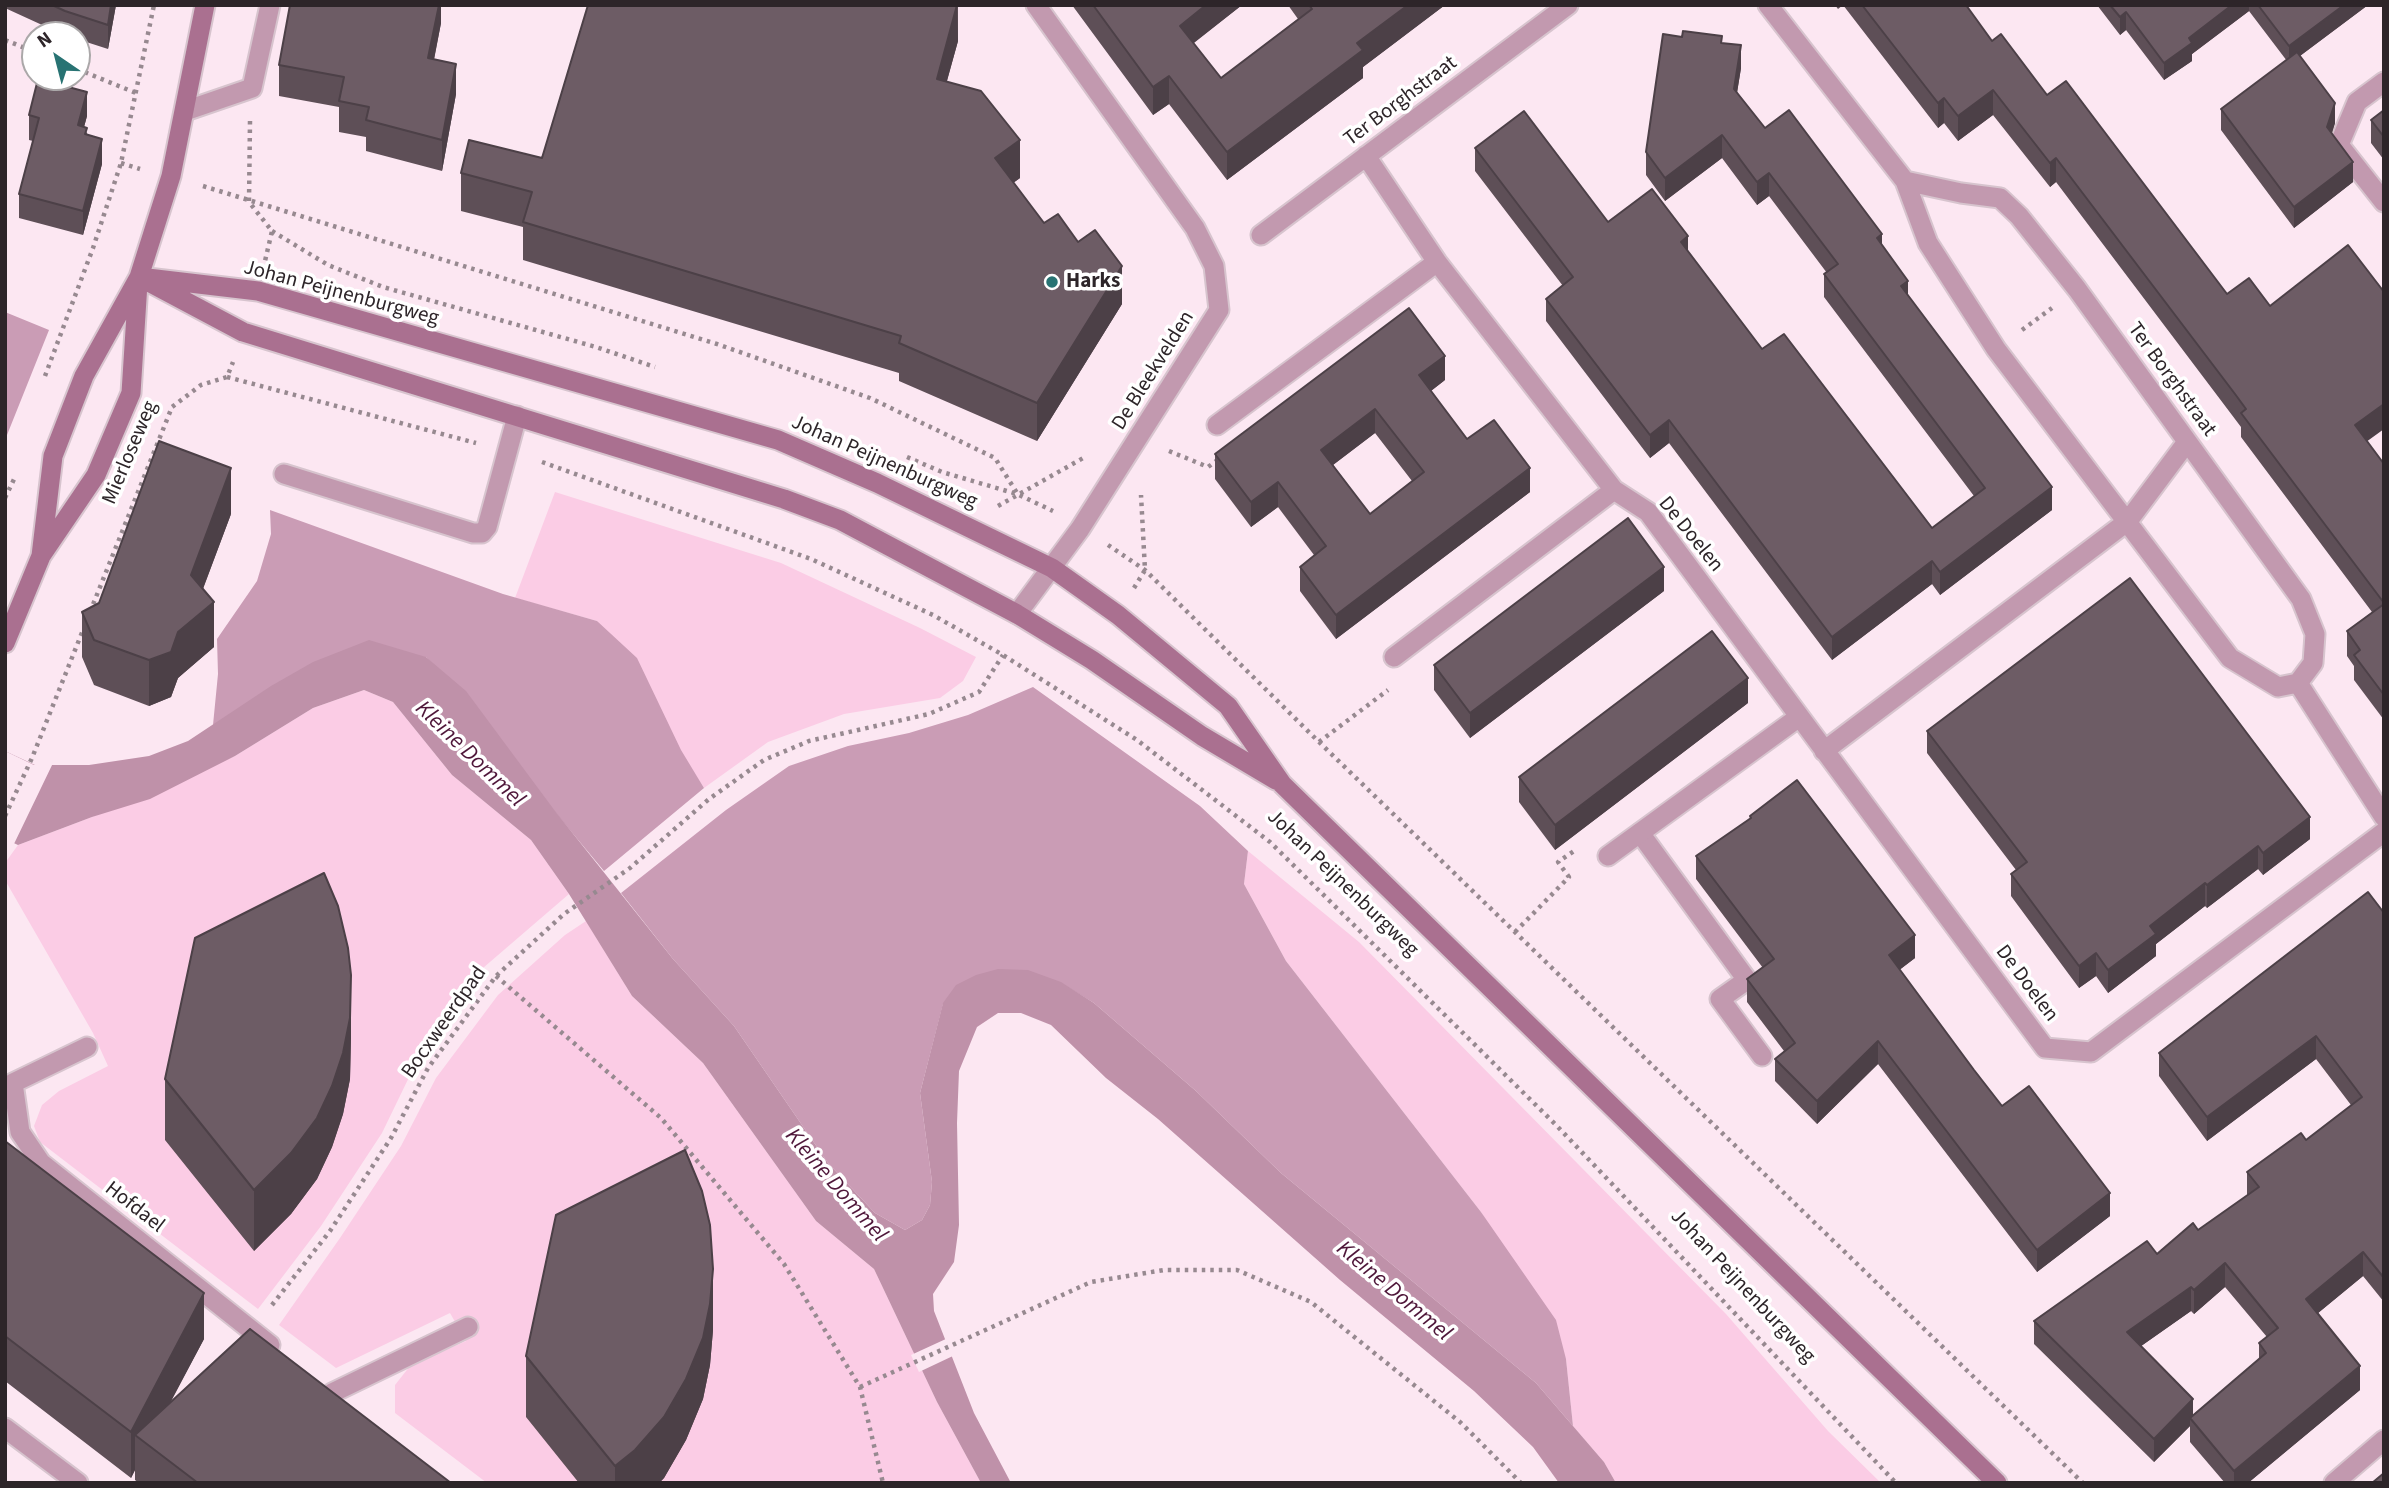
<!DOCTYPE html>
<html>
<head>
<meta charset="utf-8">
<style>
	body { margin:0 }
	#map { position:relative; width:2389px; height:1488px; overflow:hidden; background:#fce7f2; font-family:"Source Sans 3",sans-serif }
	canvas { display:block }
	.frame { position:absolute; inset:0; border:7px solid #2d2529; pointer-events:none }
	.north { position:absolute; left:21px; top:21px; width:70px; height:70px; box-sizing:border-box; background:#fff; border:2px solid #aba8a9; border-radius:50%; rotate:325deg; font-size:19px; font-weight:700; line-height:28px; text-align:center; color:#2d2529 }
	.north::after { content:''; display:block; margin:auto; width:24px; height:32px; background:#287373; clip-path:polygon(50% 0,100% 100%,50% 72%,0 100%) }
</style>
</head>
<body>
<div id="map">
<canvas width="2389" height="1488"></canvas>
<div class="frame"></div>
<div class="north">N</div>
</div>
<script>
const ctx = document.querySelector('canvas').getContext('2d');
ctx.lineJoin = 'round';
function fill(path, color) {
  ctx.fillStyle = color;
  ctx.fill(path, 'evenodd');
}
function toPath(rows) {
  const path = new Path2D();
  for (const r of rows) {
    path.moveTo(r[0], r[1]);
    for (let i = 2; i < r.length; i += 2) path.lineTo(r[i], r[i + 1]);
  }
  return path;
}
function trace(path, color, width, dash) {
  ctx.strokeStyle = color;
  ctx.lineWidth = width;
  ctx.lineCap = dash ? 'butt' : 'round';
  ctx.setLineDash(dash || []);
  ctx.stroke(path);
}
function write(font, color, halo, rows, align = 'center') {
  ctx.font = font + ' "Source Sans 3",sans-serif';
  ctx.lineWidth = 7;
  ctx.setLineDash([]);
  ctx.textBaseline = 'middle';
  ctx.strokeStyle = halo;
  ctx.fillStyle = color;
  for (const [text, x, y, turn = 0] of rows) {
    ctx.save();
    ctx.translate(x, y);
    ctx.rotate((+turn || 0) * Math.PI / 180);
    ctx.textAlign = isNaN(turn) ? turn : align;
    if (halo) ctx.strokeText(text, 0, 0);
    ctx.fillText(text, 0, 0);
    ctx.restore();
  }
}
const green = toPath([
	[555,492,781,563,920,628,976,657,963,681,940,698,844,714,768,742,704,788,597,621,515,598],
	[364,690,393,702,452,775,531,840,569,894,483,968,414,1067,382,1133,321,1226,258,1309,40,1142,34,1126,42,1105,59,1091,108,1066,93,1033,5,880,5,863,18,845,92,817,235,756,313,708],
	[1248,851,1359,942,1726,1314,1828,1431,1881,1483,1616,1483,1604,1462,1573,1426,1566,1359,1481,1212,1286,961,1244,884],
	[586,921,632,996,703,1063,816,1221,874,1269,937,1402,981,1483,487,1483,395,1413,395,1385,410,1366,466,1341,450,1313,336,1368,279,1325,340,1238,401,1146,436,1078,498,995,565,935]
]);
const forest = toPath([
	[5,312,49,330,5,440],
	[270,510,503,594,597,621,637,658,681,750,704,788,604,871,426,657,213,725,218,674,217,639,257,581,271,534],
	[1033,687,1200,806,1248,851,1244,884,1286,961,1481,1212,1556,1320,1566,1359,1573,1426,1536,1383,1281,1173,1196,1091,1094,1003,1061,983,943,1004,920,1093,932,1182,930,1205,922,1220,905,1230,875,1213,828,1163,734,1026,673,959,621,893,726,810,789,766,848,746,909,733,968,715]
]);
const water = toPath([
	[369,640,426,657,466,691,555,811,673,959,734,1026,828,1163,875,1213,905,1230,922,1220,930,1205,932,1182,920,1093,943,1003,956,985,976,975,998,969,1028,970,1061,982,1094,1003,1196,1091,1281,1173,1536,1383,1604,1462,1616,1483,1559,1483,1533,1447,1474,1391,1340,1280,1158,1119,1106,1078,1051,1025,1021,1013,998,1013,977,1027,959,1071,957,1123,959,1225,954,1262,933,1294,934,1311,974,1413,1011,1483,981,1483,937,1402,874,1269,816,1221,703,1063,632,996,569,894,531,840,452,775,393,702,364,690,313,708,235,756,150,799,92,817,18,845,5,839,5,751,35,765,89,765,149,756,188,741,271,686,313,662]
]);
const pier = toPath([
	[5,751,34,765,54,761,13,846,5,843],
	[948,1338,955,1355,919,1372,911,1355]
]);
const path = toPath([
	[5,40,35,52],
	[77,69,136,93],
	[250,121,249,202,272,231,265,261],
	[121,163,140,169],
	[203,186,717,344,870,398,995,458,1017,493],
	[272,231,328,265,383,287,596,347,655,367],
	[2022,330,2052,308],
	[45,376,93,248,121,163,154,5],
	[227,377,476,443],
	[1169,451,1208,467,1220,458],
	[907,457,942,472,1017,494,1053,511],
	[542,462,811,559,933,615,1003,655,1137,740,1270,842,1557,1126,1896,1483],
	[5,498,16,475],
	[998,506,1085,457],
	[1108,545,1145,570,1319,742,2083,1483],
	[1134,588,1145,570,1141,495],
	[90,612,172,407,201,385,227,377,233,362],
	[1319,742,1388,690],
	[5,816,32,758,83,630],
	[1515,932,1569,877,1558,862,1577,849],
	[496,976,661,1118,784,1264,860,1387,883,1483],
	[272,1305,330,1231,391,1138,428,1068,496,976,564,914,630,868,709,799,764,760,809,741,929,714,979,692,1003,655],
	[860,1387,1091,1282,1164,1270,1237,1270,1311,1302,1460,1422,1521,1483]
]);
const service = toPath([
	[2384,82,2357,102,2339,145,2384,202],
	[284,474,473,533,482,533,487,527,517,416],
	[1640,833,1747,980,1720,999,1762,1056],
	[332,1393,468,1327]
]);
const minor = toPath([
	[1768,5,1905,181,1928,243,1996,349,2230,658,2278,687,2298,683,2313,663,2315,634,2301,599,2077,289,2019,216,2000,198,1961,193,1905,181],
	[185,111,252,88,270,5],
	[1366,156,1437,262,1614,490,1648,512,2045,1048,2091,1052,2384,832],
	[1261,235,1568,5],
	[1217,425,1437,262],
	[1017,614,1080,529,1219,310,1214,266,1195,228,1036,5],
	[1394,657,1614,490],
	[2298,683,2384,817],
	[1824,751,2128,521,2187,442],
	[1608,856,1799,717],
	[87,1047,13,1083,20,1132,41,1163,270,1345],
	[5,1428,78,1483],
	[2334,1483,2384,1440]
]);
const secondary = toPath([
	[139,277,258,291,778,440,877,483,1052,568,1118,615,1228,706,1282,784,1997,1483],
	[149,282,243,332,784,499,840,520,1017,614,1092,660,1202,736,1276,780],
	[41,556,53,456,84,376,139,277,171,176,205,5],
	[5,643,41,556,96,475,131,393,138,283]
]);
const wall = toPath([
	[5,5,116,5,108,49,77,39,77,35,64,35,5,8],
	[441,5,441,23,434,60,456,94,442,171,366,151,366,137,339,132,339,107,279,96,279,65],
	[958,5,958,41,947,81,1020,178,1013,183,1044,223,1122,304,1037,441,899,381,899,373,523,260,523,227,461,211,461,173,542,158],
	[1072,5,1242,5,1193,43,1221,78,1298,19,1288,5,1445,5,1363,67,1363,78,1227,180,1169,104,1153,115],
	[1835,5,1966,5,1992,41,2047,95,2227,294,2367,441,2384,464,2384,720,2354,680,2354,666,2347,656,2347,631,2372,612,2241,437,2241,427,2056,182,2050,187,1993,115,1958,141,1944,123,1938,128,1843,5,1838,9],
	[2097,5,2368,5,2300,56,2335,123,2332,133,2353,182,2294,228,2221,130,2221,109,2287,61,2249,11,2192,54,2192,61,2164,80,2126,30,2120,35],
	[1682,37,1722,43,1741,68,1737,92,1765,128,1882,246,1908,296,2052,510,1940,595,1932,584,1832,660,1669,443,1650,458,1546,321,1546,299,1563,286,1475,171,1475,148,1608,222,1688,251,1762,349,1932,528,1974,496,1824,297,1824,274,1827,273,1769,196,1757,205,1722,158,1665,201,1646,175,1646,152],
	[2384,110,2384,160,2371,143,2371,120],
	[29,115,87,116,84,127,102,164,83,235,19,218,19,194,33,141,29,140],
	[1445,380,1431,391,1467,439,1530,492,1336,639,1300,591,1300,567,1314,555,1278,507,1251,527,1215,479,1215,454],
	[1375,433,1412,481,1370,514,1333,465],
	[231,514,203,589,214,647,178,678,171,697,149,706,94,685,82,657,82,612,99,603],
	[1664,591,1470,738,1434,690,1434,665],
	[1748,703,1555,850,1519,802,1519,777],
	[1927,731,2310,839,2263,875,2258,869,2207,908,2205,906,2156,944,2156,956,2108,993,2096,976,2079,988,2011,896,2011,874,2016,870,1927,753],
	[1750,816,1915,958,1899,970,1974,1070,2002,1106,2110,1216,2037,1272,1878,1064,1817,1124,1775,1081,1775,1059,1784,1051,1747,1002,1747,979,1763,968,1696,879,1696,856,1750,819],
	[2384,913,2384,1302,2363,1276,2318,1313,2360,1390,2248,1483,2225,1483,2190,1442,2190,1426,2154,1462,2034,1344,2034,1321,2157,1254,2198,1230,2247,1196,2247,1172,2306,1140,2351,1105,2316,1059,2207,1141,2159,1076,2159,1053],
	[2225,1287,2267,1337,2259,1343,2259,1359,2193,1415,2141,1346,2191,1311,2194,1314],
	[351,1036,350,1079,343,1114,332,1147,317,1179,291,1214,254,1251,165,1140,165,1079],
	[5,1141,204,1339,170,1402,451,1483,139,1483,135,1480,135,1470,131,1478,5,1381],
	[713,1330,710,1365,703,1399,686,1440,664,1478,659,1483,579,1483,526,1417,526,1356]
]);
const shadedWall = toPath([
	[111,5,116,5,108,49,108,25],
	[439,5,441,5,441,23,428,89,428,58],
	[957,5,958,41,937,116,937,79],
	[1206,5,1242,5,1180,54,1180,26],
	[1408,5,1445,5,1363,67,1363,78,1227,180,1227,152,1357,43],
	[2232,5,2249,5,2249,11,2192,54,2192,61,2164,80,2164,63,2189,38],
	[2344,5,2368,5,2289,64,2289,46],
	[2126,12,2126,30,2120,35,2120,17],
	[1741,45,1741,68,1734,112,1734,89],
	[456,64,456,94,442,171,442,140],
	[1169,76,1169,104,1153,115,1153,87],
	[1993,90,1993,115,1958,141,1958,116],
	[87,92,87,116,78,149,78,125],
	[1944,98,1944,123,1938,128,1938,103],
	[2335,103,2335,123,2327,147,2327,127],
	[1722,135,1722,158,1665,201,1665,178],
	[102,139,102,164,83,235,83,211],
	[1020,140,1020,178,995,196,995,158],
	[2056,158,2056,182,2050,187,2050,163],
	[2353,162,2353,182,2294,228,2294,207],
	[1769,173,1769,196,1757,205,1757,182],
	[1882,234,1882,257,1877,238],
	[1688,236,1688,259,1681,242],
	[1122,266,1122,304,1037,441,1037,403],
	[1908,281,1908,304,1901,286],
	[1445,356,1445,380,1419,400,1419,375],
	[2384,404,2384,429,2355,450,2355,425],
	[1375,409,1375,433,1321,474,1321,450],
	[1669,420,1669,443,1650,458,1650,435],
	[231,468,231,514,191,620,191,575],
	[1530,468,1530,492,1336,639,1336,615],
	[1278,482,1278,507,1251,527,1251,502],
	[2052,487,2052,510,1940,595,1940,572],
	[1932,561,1932,584,1832,660,1832,637],
	[1664,567,1664,591,1470,738,1470,713],
	[214,602,214,647,178,678,171,697,149,706,149,660,178,632],
	[1748,678,1748,703,1555,850,1555,825],
	[2310,817,2310,839,2263,875,2263,853],
	[2258,846,2258,869,2207,908,2207,885],
	[2205,883,2205,906,2156,944,2156,956,2108,993,2108,970,2150,926],
	[1915,935,1915,958,1889,978,1889,955],
	[2096,953,2096,976,2079,988,2079,966],
	[351,975,351,1036,350,1079,343,1114,332,1147,317,1179,291,1214,254,1251,254,1190],
	[2316,1036,2316,1059,2207,1141,2207,1117],
	[1878,1041,1878,1064,1817,1124,1817,1101],
	[2110,1193,2110,1216,2037,1272,2037,1250],
	[2363,1252,2363,1276,2306,1323,2306,1299],
	[2225,1263,2225,1287,2194,1314,2194,1290],
	[713,1269,713,1330,710,1365,703,1399,686,1440,664,1478,659,1483,615,1483,615,1466],
	[2191,1287,2191,1311,2127,1356,2127,1332],
	[204,1293,204,1339,148,1445,135,1435,135,1470,131,1478,131,1432],
	[2360,1366,2360,1390,2248,1483,2234,1483,2234,1471],
	[2193,1399,2193,1422,2190,1418,2190,1426,2154,1462,2154,1439]
]);
const building = toPath([
	[52,5,111,5,108,25,65,11,52,5],
	[290,5,439,5,428,58,456,64,442,140,366,120,369,107,339,101,344,77,279,65,290,5],
	[588,5,957,5,937,79,981,91,1020,140,995,158,1044,223,1058,214,1078,242,1095,230,1122,266,1037,403,899,343,901,336,523,222,532,192,461,173,469,140,542,158,588,5],
	[1093,5,1206,5,1180,26,1221,78,1312,9,1309,5,1408,5,1357,43,1363,50,1227,152,1169,76,1153,87,1093,5],
	[1862,5,1966,5,1992,41,2001,34,2047,95,2066,81,2227,294,2249,278,2270,306,2348,245,2384,292,2384,404,2355,425,2384,464,2384,603,2241,413,2246,409,2235,394,2056,158,2050,163,1993,90,1958,116,1944,98,1938,103,1862,5],
	[2110,5,2232,5,2189,38,2192,43,2164,63,2126,12,2120,17,2110,5],
	[2258,5,2344,5,2289,46,2258,5],
	[1683,31,1722,36,1721,43,1741,45,1734,89,1765,128,1789,110,1882,234,1877,238,1908,281,1901,286,2052,487,1940,572,1932,561,1832,637,1669,420,1650,435,1546,299,1573,277,1475,148,1524,111,1608,222,1652,189,1688,236,1681,242,1762,349,1784,334,1932,528,1985,488,1824,274,1838,264,1769,173,1757,182,1722,135,1665,178,1646,152,1663,34,1682,37,1683,31],
	[2297,52,2335,103,2327,127,2353,162,2294,207,2221,109,2297,52],
	[38,79,87,92,78,125,87,128,85,134,102,139,83,211,19,194,39,118,29,115,38,79],
	[2384,110,2384,137,2371,120,2384,110],
	[1409,308,1445,356,1419,375,1467,439,1494,420,1530,468,1336,615,1300,567,1326,546,1278,482,1251,502,1215,454,1409,308],
	[1375,409,1424,472,1370,514,1321,450,1375,409],
	[159,441,231,468,191,575,214,602,178,632,171,652,149,660,94,640,82,612,99,603,159,441],
	[1628,518,1664,567,1470,713,1434,665,1628,518],
	[2130,578,2310,817,2263,853,2258,846,2207,885,2205,883,2150,926,2156,934,2108,970,2096,953,2079,966,2011,874,2027,862,1927,731,2130,578],
	[2384,604,2384,695,2354,655,2360,650,2347,631,2384,604],
	[1712,631,1748,678,1555,825,1519,777,1712,631],
	[1797,780,1915,935,1889,955,1974,1070,2002,1106,2029,1086,2110,1193,2037,1250,1878,1041,1817,1101,1775,1059,1795,1043,1747,979,1774,959,1696,856,1751,818,1750,816,1797,780],
	[324,873,338,906,348,948,351,975,350,1018,343,1053,332,1086,317,1118,291,1153,254,1190,165,1079,195,938,324,873],
	[2368,892,2384,913,2384,1278,2363,1252,2306,1299,2360,1366,2234,1471,2190,1418,2266,1353,2259,1343,2278,1328,2225,1263,2194,1290,2191,1287,2127,1332,2193,1399,2154,1439,2034,1321,2147,1241,2157,1254,2193,1223,2198,1230,2259,1187,2247,1172,2301,1133,2306,1140,2362,1097,2316,1036,2207,1117,2159,1053,2368,892],
	[5,1141,204,1293,131,1432,5,1336,5,1141],
	[685,1150,702,1191,710,1225,713,1269,710,1304,703,1338,686,1379,664,1417,635,1450,615,1466,526,1356,556,1215,685,1150],
	[250,1329,451,1483,198,1483,135,1435,250,1329],
	[2384,1473,2384,1483,2372,1483,2384,1473]
]);
const markers = [
	[1052,282,7,"#287373"]
];
const streetNames = [
	["Ter Borghstraat",1401,102,-37],
	["Johan Peijnenburgweg",341,294,15],
	["De Bleekvelden",1154,371,-58],
	["Ter Borghstraat",2171,380,54],
	["Mierloseweg",131,453,-67],
	["Johan Peijnenburgweg",884,463,24],
	["De Doelen",1690,535,51],
	["Johan Peijnenburgweg",1342,884,44],
	["De Doelen",2026,984,53],
	["Bocxweerdpad",445,1023,-55],
	["Hofdael",134,1208,38],
	["Johan Peijnenburgweg",1742,1287,47]
];
const poiNames = [
	["Harks",1066,282]
];
const waterNames = [
	["Kleine Dommel",469,755,44],
	["Kleine Dommel",835,1186,49],
	["Kleine Dommel",1393,1292,40]
];
fill(green, '#fbcce5');
fill(forest, '#ca9cb5');
fill(water, '#bf91a9');
fill(pier, '#fce7f2');
trace(service, '#d7c4ce', 23);
trace(minor, '#d7c4ce', 23);
trace(secondary, '#d7c4ce', 23);
trace(path, '#978990', 4.5, [3.5, 5]);
trace(service, '#c299af', 19);
trace(minor, '#c299af', 19);
trace(secondary, '#aa7090', 19);
fill(wall, '#5e4f57');
fill(shadedWall, '#4c4047');
fill(building, '#6d5c65');
trace(building, '#4c4047', 2);
for (const [x, y, r, color] of markers) {
  const dot = new Path2D();
  dot.arc(x, y, r, 0, 2 * Math.PI);
  ctx.fillStyle = color;
  ctx.fill(dot);
  trace(dot, '#fff', 2.5);
}
write('21px', '#2d2529', '#fff', streetNames);
write('bold 21px', '#2d2529', '#fff', poiNames, 'left');
write('italic 23px', '#4f173a', '#fff', waterNames);
</script>
</body>
</html>
